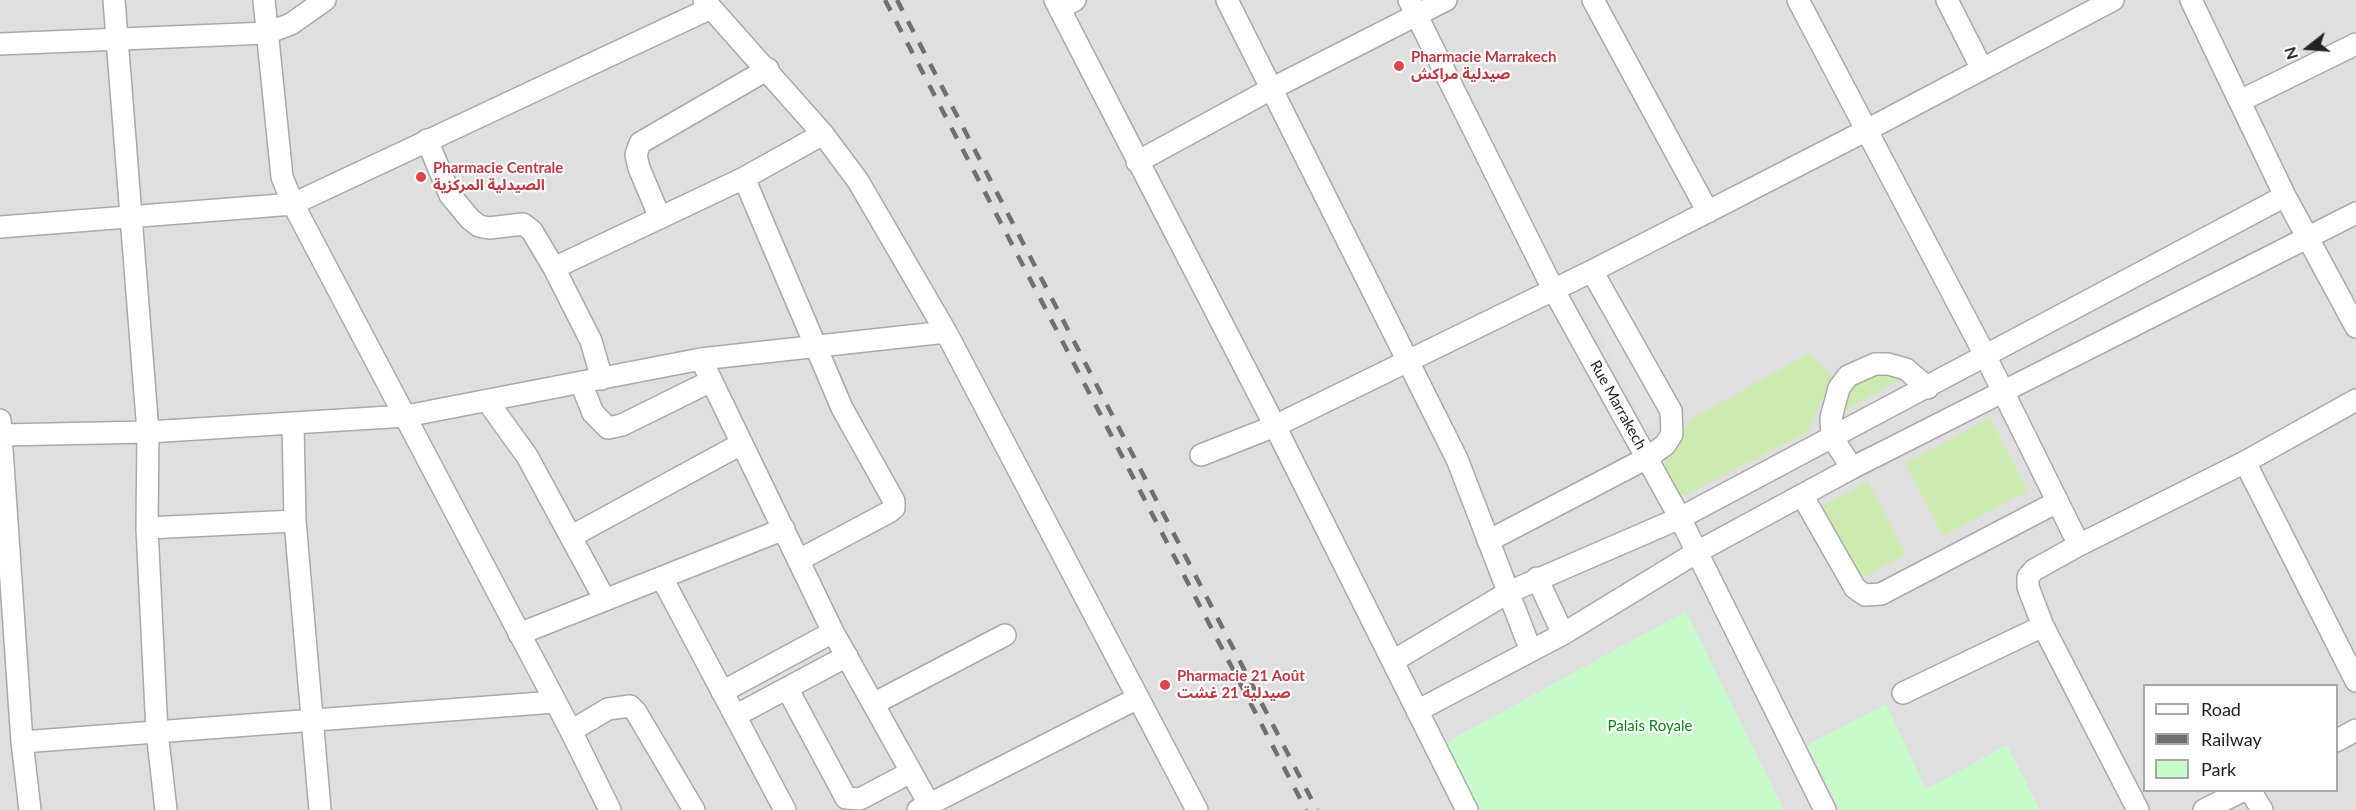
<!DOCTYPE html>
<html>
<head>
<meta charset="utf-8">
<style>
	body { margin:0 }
	#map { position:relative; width:2356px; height:810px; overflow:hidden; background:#f2efe9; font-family:Lato,sans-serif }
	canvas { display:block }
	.legend { position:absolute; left:2143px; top:684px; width:195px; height:108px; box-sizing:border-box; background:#fff; border:2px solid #a7a7a7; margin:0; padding:8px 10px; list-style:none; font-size:18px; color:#222 }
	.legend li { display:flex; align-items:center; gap:12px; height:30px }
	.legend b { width:30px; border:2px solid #a7a7a7 }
	.north { position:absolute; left:2278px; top:18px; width:60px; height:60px; -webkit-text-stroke:4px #fff; paint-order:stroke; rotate:253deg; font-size:16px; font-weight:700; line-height:24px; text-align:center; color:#222 }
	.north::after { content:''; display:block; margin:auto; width:21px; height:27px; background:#222; clip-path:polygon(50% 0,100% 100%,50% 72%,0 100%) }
</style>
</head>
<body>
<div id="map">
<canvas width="2356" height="810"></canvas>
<ul class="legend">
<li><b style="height:8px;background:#fff"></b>Road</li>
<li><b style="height:8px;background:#707070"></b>Railway</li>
<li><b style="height:16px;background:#c8facc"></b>Park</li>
</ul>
<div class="north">N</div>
</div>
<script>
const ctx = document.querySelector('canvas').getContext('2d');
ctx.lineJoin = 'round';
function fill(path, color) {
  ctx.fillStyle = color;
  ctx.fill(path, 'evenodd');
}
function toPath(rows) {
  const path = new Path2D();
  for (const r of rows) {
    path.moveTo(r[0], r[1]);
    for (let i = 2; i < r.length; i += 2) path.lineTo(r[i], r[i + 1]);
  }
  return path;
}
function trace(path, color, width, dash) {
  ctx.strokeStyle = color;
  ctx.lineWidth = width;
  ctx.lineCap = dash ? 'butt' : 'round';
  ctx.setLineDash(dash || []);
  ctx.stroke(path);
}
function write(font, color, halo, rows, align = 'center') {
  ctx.font = font + ' Lato,"Noto Sans Arabic",sans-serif';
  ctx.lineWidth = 4.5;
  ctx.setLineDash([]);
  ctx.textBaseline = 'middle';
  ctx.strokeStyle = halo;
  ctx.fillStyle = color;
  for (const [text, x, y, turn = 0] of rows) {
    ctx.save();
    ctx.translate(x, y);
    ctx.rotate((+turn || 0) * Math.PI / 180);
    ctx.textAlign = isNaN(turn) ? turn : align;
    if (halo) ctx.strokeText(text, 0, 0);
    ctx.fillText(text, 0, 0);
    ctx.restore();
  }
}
const residential = toPath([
	[0,0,2356,0,2356,810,0,810],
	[2144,686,2336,686,2336,790,2144,790]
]);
const grass = toPath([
	[1809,353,1833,376,1807,432,1688,494,1675,494,1668,484,1665,465,1673,441,1692,419],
	[1867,374,1892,374,1900,380,1844,411,1847,387],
	[1990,418,2028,491,1943,536,1905,463],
	[1868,482,1906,554,1859,580,1820,507]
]);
const park = toPath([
	[1686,611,1784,810,1480,810,1445,743],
	[1886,704,1926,789,2007,745,2040,810,1840,810,1807,745]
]);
const parking = toPath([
	[1612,265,1682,409,1647,429,1582,303]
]);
const minor = toPath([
	[114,0,148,432,147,528,157,732,166,810],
	[264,0,282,177,293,204,711,8],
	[704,0,823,134,858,181,946,332,1197,810],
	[1055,0,1275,426,1467,810],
	[1227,0,1457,459,1531,651],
	[1409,0,1553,289,1680,518,1825,810],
	[1593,0,1708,212],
	[1798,0,1985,355,2079,545],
	[1947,0,1982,69],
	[2191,0,2285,196,2356,327],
	[1059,8,1075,0],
	[0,44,267,33,291,24,325,0],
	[2240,101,2356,44],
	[427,140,450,195,470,219,479,226,489,228,523,224,532,231,554,268,591,341,602,379],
	[1137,162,1271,89,1446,0],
	[744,178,842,408,894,501,894,508,889,512,799,560],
	[660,218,639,168,636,155,640,143,768,69],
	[0,227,293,204,571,731,610,810],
	[554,268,744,178,823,134],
	[701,359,833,632,929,804],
	[581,383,593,413,608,428,622,425,711,381],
	[488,402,527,456,605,600],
	[0,420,22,742,30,810],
	[293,423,295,521,320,810],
	[1,435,148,432,406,416,701,359,946,332],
	[1201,455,1275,426,1592,271,1865,131,2113,0],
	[2245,462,2356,681],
	[1852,468,1832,437,1831,418,1839,388,1848,376,1875,364,1888,364,1906,369,1928,388],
	[1802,495,1855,588,1865,595,1881,594,2057,502],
	[147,528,295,521],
	[572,536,741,444],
	[1488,541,1647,458,1665,445,1672,434,1671,411,1592,271],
	[662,578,785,810],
	[1537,578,1563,634],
	[519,634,784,529],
	[1393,661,1509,592,1680,518,2285,196],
	[788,690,846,798,860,799,911,772],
	[722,692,833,632],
	[1903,693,2043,626],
	[875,703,1005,635],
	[1417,711,1563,634,1697,552,1852,468,2356,213],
	[735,716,847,656],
	[571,731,608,709,630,706,636,712,694,810],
	[2336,741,2356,730],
	[22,742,555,702],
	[2250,790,2262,810],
	[918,810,1138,698],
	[2138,810,2043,626,2028,587,2028,577,2034,570,2079,545,2245,462,2356,400],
	[2204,810,2244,790]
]);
const rail = toPath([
	[885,0,1306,810],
	[897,0,1317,810]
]);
const markers = [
	[1399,66,6,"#e0444e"],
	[421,177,6,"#e0444e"],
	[1165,685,6,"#e0444e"]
];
const healthNames = [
	["Pharmacie Marrakech",1411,57],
	["صيدلية مراكش",1411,74],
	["Pharmacie Centrale",433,168],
	["الصيدلية المركزية",433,185],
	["Pharmacie 21 Août",1177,676],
	["صيدلية 21 غشت",1177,693]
];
const streetNames = [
	["Rue Marrakech",1618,405,61]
];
const parkNames = [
	["Palais Royale",1650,726]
];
fill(residential, '#e0dfdf');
fill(grass, '#cdebb0');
fill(park, '#c8facc');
fill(parking, '#e2e2e2');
trace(minor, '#a9a9a9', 24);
trace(minor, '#fff', 21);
trace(rail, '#707070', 4.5, [12, 12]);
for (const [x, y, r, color] of markers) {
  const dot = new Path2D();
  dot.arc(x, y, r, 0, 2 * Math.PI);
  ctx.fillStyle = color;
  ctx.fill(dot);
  trace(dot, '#fff', 2);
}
write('bold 15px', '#be3a42', '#fff', healthNames, 'left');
write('15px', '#222', '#fff', streetNames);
write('15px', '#0c8416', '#fff', parkNames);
</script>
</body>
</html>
